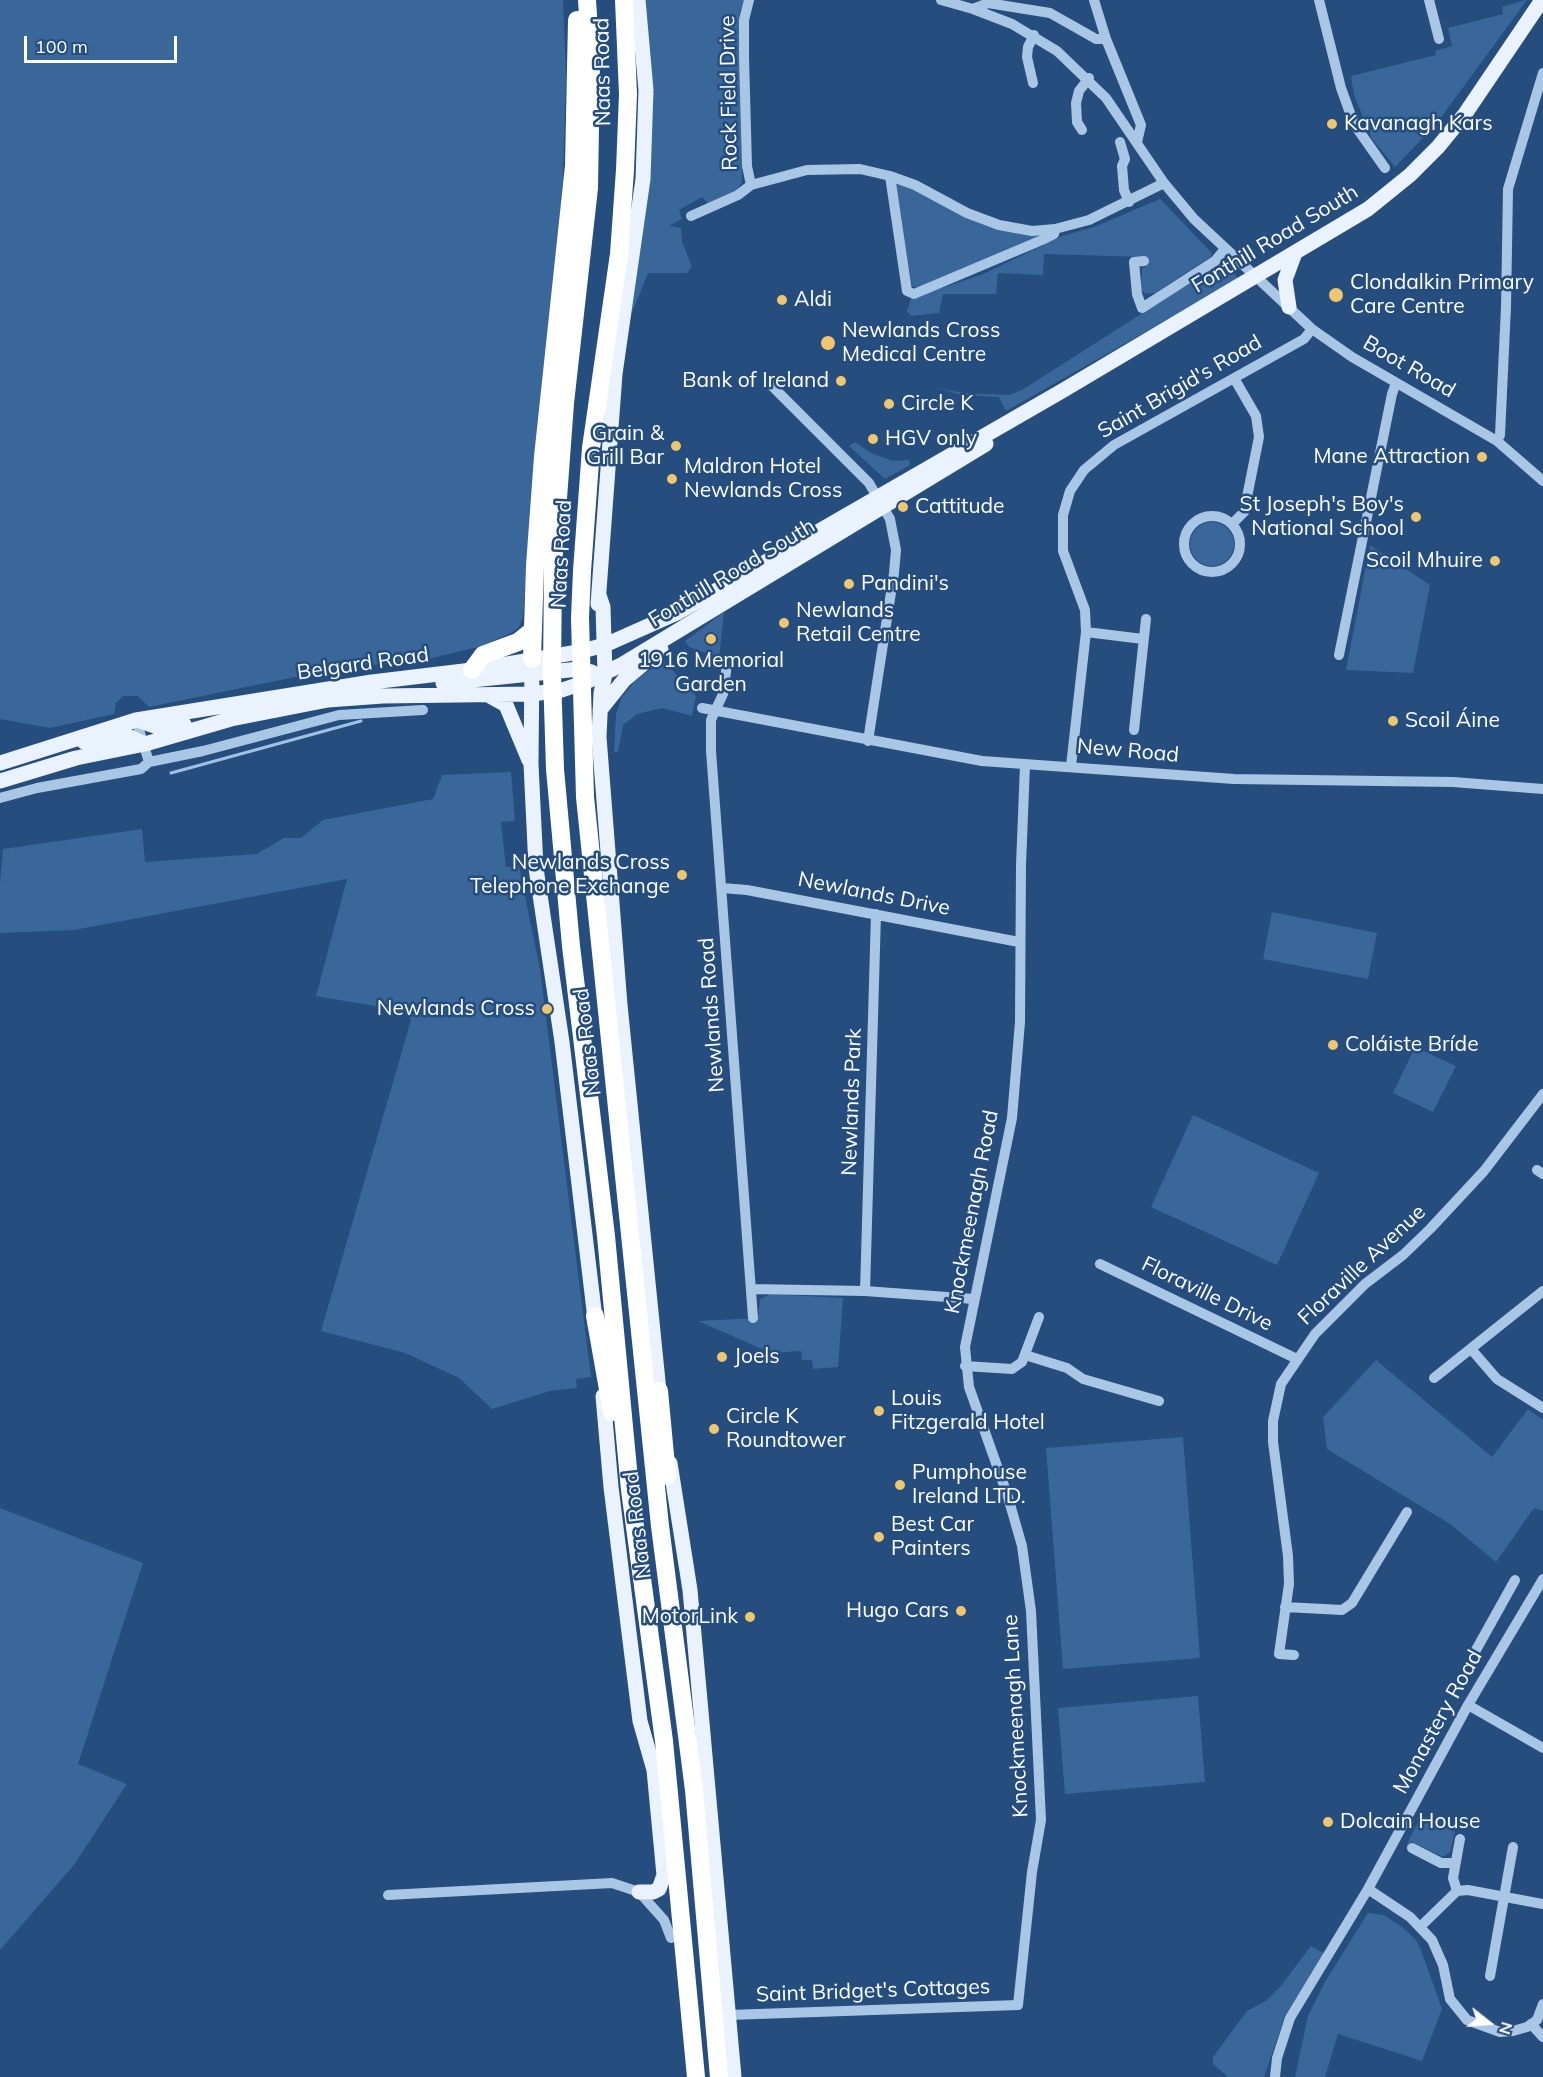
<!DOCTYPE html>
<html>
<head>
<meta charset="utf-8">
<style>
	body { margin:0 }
	#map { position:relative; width:1543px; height:2077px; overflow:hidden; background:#254d7d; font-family:Mulish,sans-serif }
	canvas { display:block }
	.north { position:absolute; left:1459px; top:1993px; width:60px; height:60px; -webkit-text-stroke:4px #254d7d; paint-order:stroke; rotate:107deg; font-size:16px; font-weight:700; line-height:24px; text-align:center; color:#fff }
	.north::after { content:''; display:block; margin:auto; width:21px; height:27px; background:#fff; clip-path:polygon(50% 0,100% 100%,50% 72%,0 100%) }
	.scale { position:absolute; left:24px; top:36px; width:153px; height:27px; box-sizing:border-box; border:3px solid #fff; border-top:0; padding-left:8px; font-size:18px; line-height:21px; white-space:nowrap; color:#fff; -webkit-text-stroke:4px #254d7d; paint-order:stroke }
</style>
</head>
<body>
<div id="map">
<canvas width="1543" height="2077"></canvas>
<div class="north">N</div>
<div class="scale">100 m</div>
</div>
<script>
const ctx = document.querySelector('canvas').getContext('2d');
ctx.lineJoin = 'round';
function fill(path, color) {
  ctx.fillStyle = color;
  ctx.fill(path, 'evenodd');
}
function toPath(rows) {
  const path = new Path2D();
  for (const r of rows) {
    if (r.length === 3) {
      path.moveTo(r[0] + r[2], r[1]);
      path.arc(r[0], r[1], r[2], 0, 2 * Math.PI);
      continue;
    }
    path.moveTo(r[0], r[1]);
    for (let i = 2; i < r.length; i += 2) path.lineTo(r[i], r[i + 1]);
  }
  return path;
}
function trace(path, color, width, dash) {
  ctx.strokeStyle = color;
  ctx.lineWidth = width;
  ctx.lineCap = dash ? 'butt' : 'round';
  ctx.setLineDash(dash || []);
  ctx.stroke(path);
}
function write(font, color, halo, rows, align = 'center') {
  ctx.font = font + ' Mulish,sans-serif';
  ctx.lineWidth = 5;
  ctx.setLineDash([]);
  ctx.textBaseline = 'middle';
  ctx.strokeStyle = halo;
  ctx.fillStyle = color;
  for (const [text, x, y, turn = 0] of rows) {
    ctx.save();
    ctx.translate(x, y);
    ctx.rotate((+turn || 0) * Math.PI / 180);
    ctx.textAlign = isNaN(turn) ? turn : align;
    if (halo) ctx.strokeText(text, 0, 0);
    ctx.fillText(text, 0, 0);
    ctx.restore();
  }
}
const green = toPath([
	[0,0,563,0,566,75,563,182,523,616,519,627,513,632,482,646,428,659,329,670,149,707,138,696,123,696,116,703,114,714,50,728,0,719],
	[641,0,745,0,740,11,740,28,742,182,737,190,709,205,702,197,679,210,682,219,669,226,681,228,682,241,692,267,687,273,648,273,632,313],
	[1525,0,1527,0,1437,123,1395,167,1372,139,1354,95,1351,76,1436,55,1435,51,1452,46,1448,28,1503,14,1502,7],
	[894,180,914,188,1042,236,920,289,912,286],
	[1160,199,1212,253,1211,257,1155,293,1145,294,1141,290,1142,269,1146,266,1143,257,1044,254,1043,275,998,273,996,294,943,294,939,313,911,316,907,311,911,298,981,275,1062,236,1094,227],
	[1224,261,1239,279,1006,411,999,397,962,395,933,387,963,393,1009,395,1022,390],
	[855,442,871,453,893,461,909,460,910,465,885,479,849,446],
	[1212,544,22],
	[1370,545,1430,585,1413,673,1346,670],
	[724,612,719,658,689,647,685,641],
	[663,660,696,696,692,716,662,708,637,714,623,725,618,752,614,752,616,714,622,697,635,681],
	[511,772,515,821,501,822,506,867,519,866,540,969,591,1377,576,1379,577,1388,550,1391,492,1409,459,1378,405,1353,321,1331,411,1020,404,1011,316,996,347,879,74,930,0,933,0,883,3,849,142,829,145,862,257,854,284,838,301,838,323,820,433,799,442,775],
	[1272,912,1377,933,1368,979,1263,959],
	[1415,1047,1456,1066,1433,1112,1393,1093],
	[1193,1115,1319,1173,1277,1265,1151,1207],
	[770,1294,843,1298,838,1367,813,1369,812,1360,802,1360,801,1351,771,1353,698,1321,758,1318,760,1299],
	[1376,1360,1492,1457,1528,1409,1543,1420,1543,1511,1534,1508,1496,1562,1450,1524,1327,1449,1323,1417],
	[1183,1437,1200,1658,1063,1669,1046,1448],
	[0,1508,143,1563,78,1764,127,1784,74,1865,0,1950],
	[1198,1696,1205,1782,1065,1794,1058,1708],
	[1421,1816,1455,1832,1450,1852,1443,1857,1412,1842,1406,1846],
	[1368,1913,1384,1915,1402,1927,1416,1940,1421,1950,1442,2009,1422,2061,1338,2034,1325,2077,1295,2077,1308,2016,1325,1982],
	[1311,1946,1324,1953,1285,2016,1264,2077,1228,2077,1213,2064,1213,2057,1247,2011,1267,2000,1280,1987]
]);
const stream = toPath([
	[171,773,361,721]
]);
const minor = toPath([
	[749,0,744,20,744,57,747,166,751,185],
	[941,0,973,9,1012,24,1057,51,1106,98,1164,183,1194,219,1312,329,1352,357,1497,441,1543,481],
	[1094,0,1106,39],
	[1319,0,1341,88,1354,124,1385,168],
	[1429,0,1439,39],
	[973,9,988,3,1050,13,1096,39,1106,39,1141,125,1137,142],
	[1033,83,1027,57,1028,47,1034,35],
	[1082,130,1077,122,1076,103,1079,91,1089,78],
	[1120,142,1125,159,1122,166,1124,190,1129,202],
	[890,176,907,291,914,294,1042,240,1054,234,1055,229],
	[691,216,738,195,751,185,807,170,860,169,890,176,915,185,967,213,999,225,1032,231,1055,229,1089,220,1164,183],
	[1144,261,1134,262,1137,294,1142,308,1215,261,1225,249],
	[769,383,869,483,890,519,896,550,894,573,868,741],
	[1497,441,1500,435,1506,307,1508,189,1543,73],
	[1212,544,28],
	[1232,524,1244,512,1259,437,1256,416,1234,378],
	[1086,632,1143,639],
	[1339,655,1392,394,1396,383],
	[727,664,723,694,711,720,711,751,753,1318],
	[702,708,982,761,1234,779,1453,782,1543,789],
	[1134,730,1146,619],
	[149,762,203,751,339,715,423,710],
	[1071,766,1086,632,1085,610,1063,551,1063,515,1070,491,1084,470,1114,445,1304,339,1312,329],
	[0,798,37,788,141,769,149,762,136,720],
	[722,888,747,890,1019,942],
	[1537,1170,1543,1174],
	[1100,1264,1297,1359],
	[751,1289,865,1291,974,1299],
	[865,1291,876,914],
	[1471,1349,1497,1379,1543,1408],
	[1025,1355,1067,1368,1083,1379,1159,1401],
	[965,1366,1012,1369,1022,1362,1039,1317],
	[1434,1378,1543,1291],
	[1285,1607,1342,1610,1352,1603,1407,1512],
	[1476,1650,1515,1580],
	[1294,1655,1279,1654,1289,1584,1288,1556,1273,1442,1273,1421,1281,1384,1315,1334,1365,1284,1403,1255,1430,1229,1484,1171,1543,1094],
	[1468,1705,1543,1748],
	[1412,1848,1441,1863,1455,1863],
	[1368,1889,1410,1917,1432,1940,1443,1965,1450,1999,1467,2020,1500,2032,1513,2031,1527,2027,1537,2020,1543,2004],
	[1457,1891,1453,1878,1460,1839],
	[388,1895,612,1883,639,1892,664,1920,671,1938],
	[1420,1927,1457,1891,1468,1890,1543,1904],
	[1490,1976,1513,1847],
	[729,2015,1018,2005,1032,1872,1041,1820,1031,1611,1022,1546,1008,1497,969,1387,965,1347,1012,1118,1020,1022,1021,865,1025,765],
	[1531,2024,1543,2037],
	[1275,2077,1277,2058,1290,2018,1368,1889,1468,1705,1543,1579]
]);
const major = toPath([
	[1289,307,1285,280,1295,253],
	[599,595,603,607,605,674,601,693,599,737,620,1005,660,1401],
	[598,604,615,374,643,179,646,90,638,0],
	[532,659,531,764,536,868,562,1042,596,1327],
	[443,683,579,669,592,672],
	[488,695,506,705,529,760],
	[600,710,624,680,661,649],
	[137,720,160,728,184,724],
	[84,742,128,736,145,744],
	[0,763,136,720,372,682,472,670,578,652,605,645,677,613,1062,391,1368,209,1410,175,1438,147,1465,114,1542,0],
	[0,781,76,758,145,744,231,719,328,700,383,696,532,694,562,690,586,682,623,664,986,444],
	[603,1396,611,1487,640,1721,654,1770,664,1875,659,1889,653,1892,639,1892],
	[670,1463,690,1590,734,2077]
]);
const highway = toPath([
	[587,0,591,62,589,188,565,403,553,566,552,674,555,769,571,946,606,1236,630,1490,664,1741,696,2077],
	[624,0,628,94,625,170,619,254,591,448,582,571,580,618,585,797,660,1526,694,1790,719,2077],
	[532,659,535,566,543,457,574,166,577,20],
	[472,670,483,655,518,642,533,630],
	[595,1316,612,1412],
	[659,1391,667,1476]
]);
const markers = [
	[1332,124,6,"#eec66f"],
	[1336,295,8,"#eec66f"],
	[782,300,6,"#eec66f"],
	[828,343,8,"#eec66f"],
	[841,381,6,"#eec66f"],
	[889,404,6,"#eec66f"],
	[873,439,6,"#eec66f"],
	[676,446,6,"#eec66f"],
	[1482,457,6,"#eec66f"],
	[672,479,6,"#eec66f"],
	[903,507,6,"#eec66f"],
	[1416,517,6,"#eec66f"],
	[1495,561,6,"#eec66f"],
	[849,584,6,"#eec66f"],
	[784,623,6,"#eec66f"],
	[711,639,6,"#eec66f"],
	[1393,721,6,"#eec66f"],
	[682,875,6,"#eec66f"],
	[547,1009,6,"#eec66f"],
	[1333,1045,6,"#eec66f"],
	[722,1357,6,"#eec66f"],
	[879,1411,6,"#eec66f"],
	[714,1429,6,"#eec66f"],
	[900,1485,6,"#eec66f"],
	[879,1537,6,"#eec66f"],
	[961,1611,6,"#eec66f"],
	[750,1617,6,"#eec66f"],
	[1328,1822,6,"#eec66f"]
];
const streetNames = [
	["Naas Road",603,72,-91],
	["Rock Field Drive",729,93,-91],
	["Fonthill Road South",1275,239,-31],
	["Boot Road",1409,367,30],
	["Saint Brigid's Road",1180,387,-30],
	["Naas Road",562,554,-87],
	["Fonthill Road South",732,573,-31],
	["Belgard Road",363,664,-8],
	["New Road",1128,751,5],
	["Newlands Drive",874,894,11],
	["Newlands Road",712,1015,-94],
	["Naas Road",588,1042,-97],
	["Newlands Park",852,1102,-88],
	["Knockmeenagh Road",972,1212,-79],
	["Floraville Avenue",1362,1265,-43],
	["Floraville Drive",1207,1294,26],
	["Naas Road",638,1525,-97],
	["Knockmeenagh Lane",1016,1716,-93],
	["Monastery Road",1438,1722,-61],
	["Saint Bridget's Cottages",873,1991,-2]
];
const poiNames = [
	["Kavanagh Kars",1344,124],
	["Clondalkin Primary",1350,283],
	["Care Centre",1350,307],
	["Aldi",794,300],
	["Newlands Cross",842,331],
	["Medical Centre",842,355],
	["Bank of Ireland",829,381,"right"],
	["Circle K",901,404],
	["Grain &",664,434,"right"],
	["Grill Bar",664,458,"right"],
	["HGV only",885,439],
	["Mane Attraction",1470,457,"right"],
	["Maldron Hotel",684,467],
	["Newlands Cross",684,491],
	["St Joseph's Boy's",1404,505,"right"],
	["National School",1404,529,"right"],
	["Cattitude",915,507],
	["Scoil Mhuire",1483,561,"right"],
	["Pandini's",861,584],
	["Newlands",796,611],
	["Retail Centre",796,635],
	["1916 Memorial",711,661,"center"],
	["Garden",711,685,"center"],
	["Scoil Áine",1405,721],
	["Newlands Cross",670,863,"right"],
	["Telephone Exchange",670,887,"right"],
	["Newlands Cross",535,1009,"right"],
	["Coláiste Bríde",1345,1045],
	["Joels",734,1357],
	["Louis",891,1399],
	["Fitzgerald Hotel",891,1423],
	["Circle K",726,1417],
	["Roundtower",726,1441],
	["Pumphouse",912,1473],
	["Ireland LTD.",912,1497],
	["Best Car",891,1525],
	["Painters",891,1549],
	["Hugo Cars",949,1611,"right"],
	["MotorLink",738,1617,"right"],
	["Dolcain House",1340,1822]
];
fill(green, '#39679a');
trace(stream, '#9fc1e5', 3);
trace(minor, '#aac6e5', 10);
trace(major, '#eaf2fd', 15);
trace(highway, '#fff', 18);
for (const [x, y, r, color] of markers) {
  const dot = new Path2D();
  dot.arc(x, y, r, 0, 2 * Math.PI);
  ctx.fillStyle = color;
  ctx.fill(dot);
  trace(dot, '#254d7d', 2);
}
write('21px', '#fff', '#254d7d', streetNames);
write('21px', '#fff', '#254d7d', poiNames, 'left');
</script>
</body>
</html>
